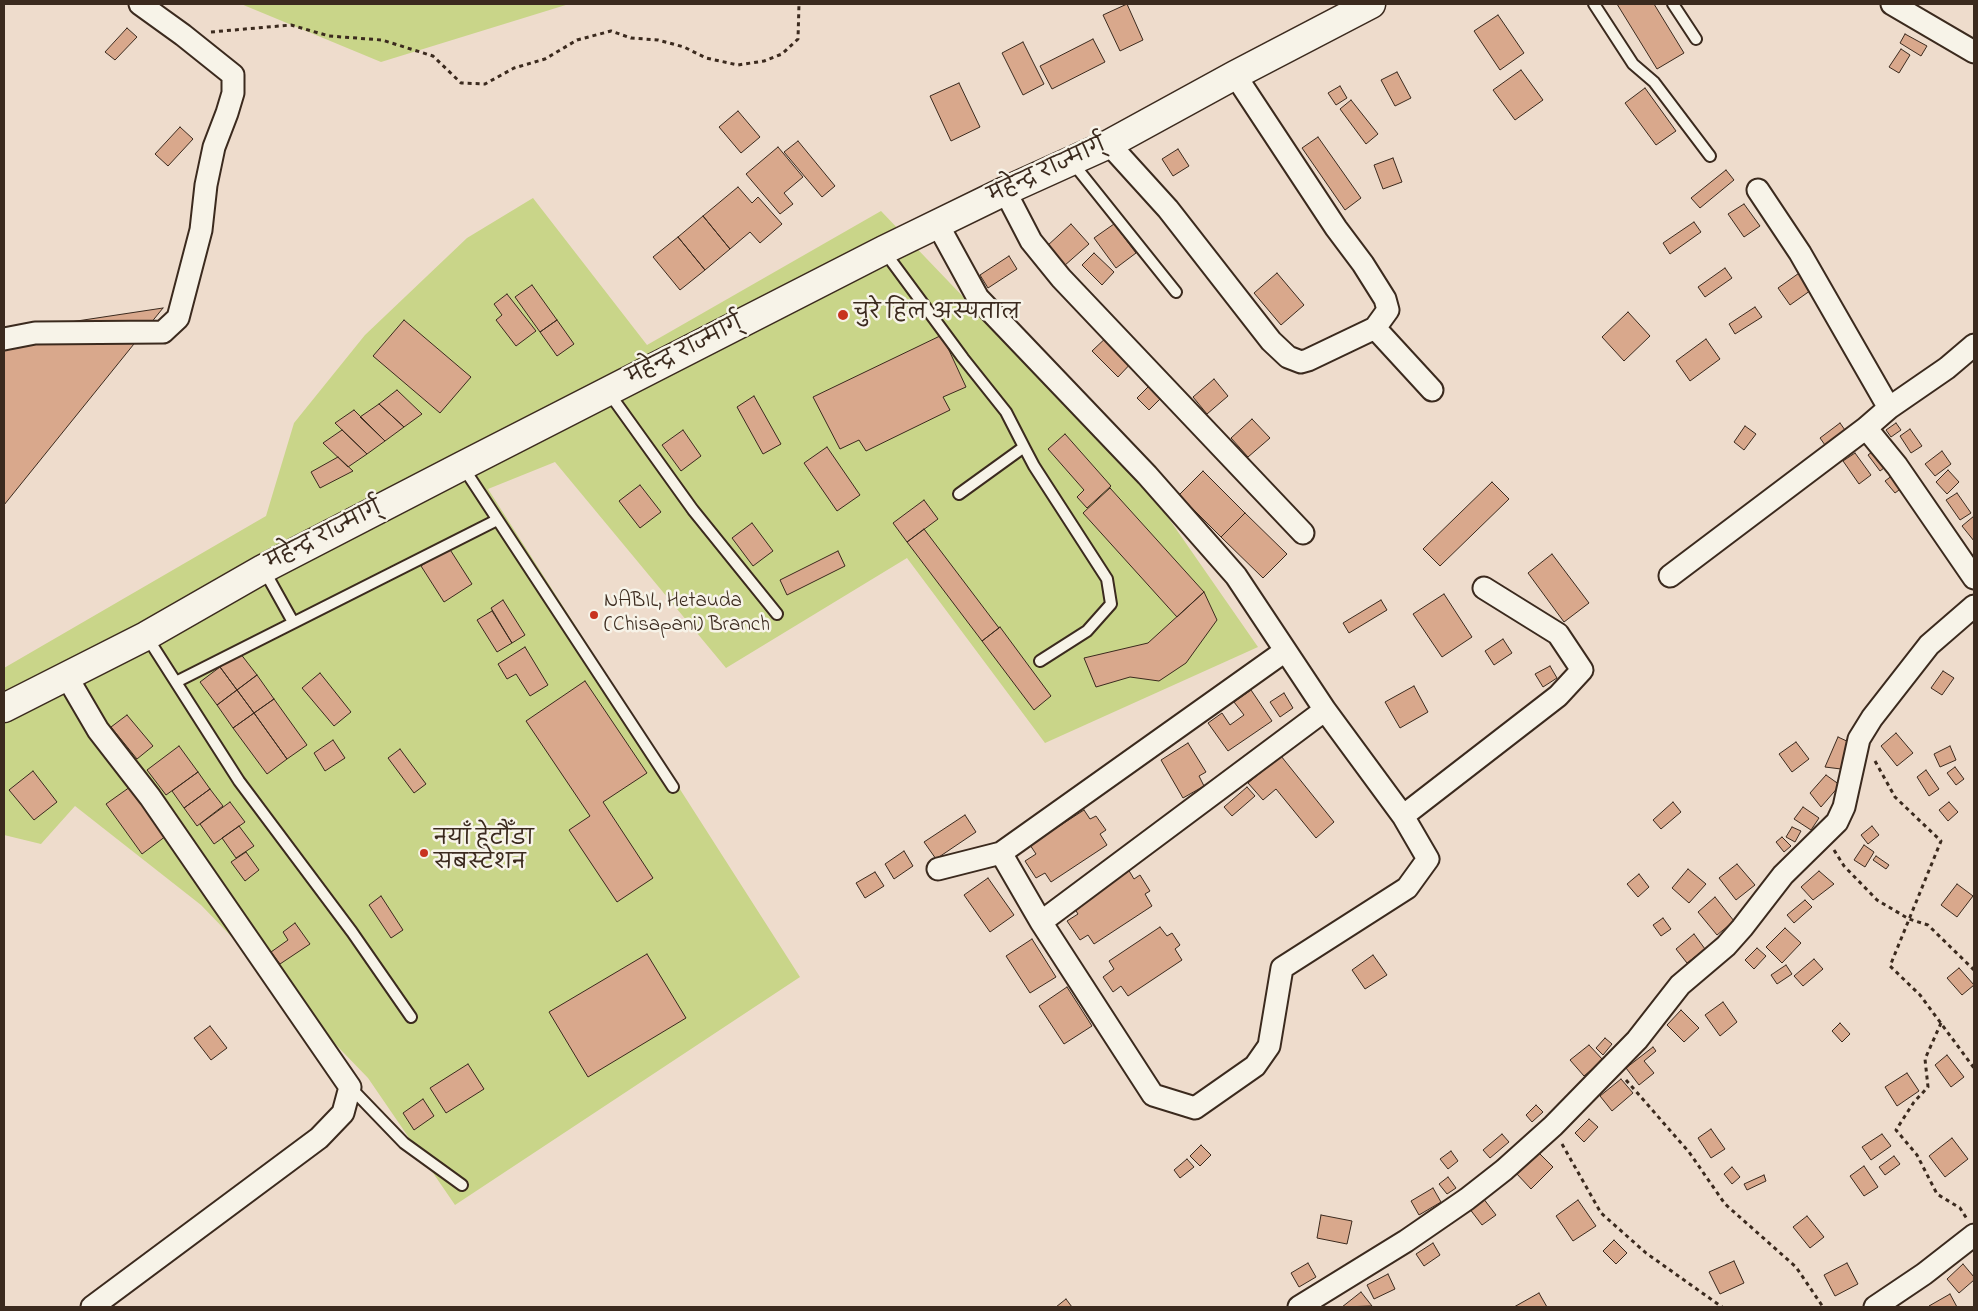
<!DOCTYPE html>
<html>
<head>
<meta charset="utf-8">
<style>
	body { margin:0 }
	#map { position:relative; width:1978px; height:1311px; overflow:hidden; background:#eedccc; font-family:"Indie Flower",sans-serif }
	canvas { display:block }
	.frame { position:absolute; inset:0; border:5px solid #3b2a1e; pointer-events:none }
</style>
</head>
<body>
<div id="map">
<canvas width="1978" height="1311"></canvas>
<div class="frame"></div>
</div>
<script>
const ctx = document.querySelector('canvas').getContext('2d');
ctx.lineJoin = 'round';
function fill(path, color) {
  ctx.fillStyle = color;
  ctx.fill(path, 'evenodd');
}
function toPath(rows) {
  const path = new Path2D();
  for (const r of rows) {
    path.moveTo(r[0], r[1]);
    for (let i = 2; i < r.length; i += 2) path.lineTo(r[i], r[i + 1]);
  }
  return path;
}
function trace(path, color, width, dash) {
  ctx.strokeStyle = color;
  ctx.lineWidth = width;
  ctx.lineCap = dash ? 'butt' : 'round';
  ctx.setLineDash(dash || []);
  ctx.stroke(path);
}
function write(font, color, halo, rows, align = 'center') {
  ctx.font = font + ' "Indie Flower","Playpen Sans Deva",sans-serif';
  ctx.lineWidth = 5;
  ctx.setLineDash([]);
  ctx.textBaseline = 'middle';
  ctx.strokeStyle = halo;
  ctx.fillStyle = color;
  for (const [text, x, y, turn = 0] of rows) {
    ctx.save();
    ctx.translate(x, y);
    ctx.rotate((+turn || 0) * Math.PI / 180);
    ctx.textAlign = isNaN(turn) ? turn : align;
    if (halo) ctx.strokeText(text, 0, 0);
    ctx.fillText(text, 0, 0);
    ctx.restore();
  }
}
const green = toPath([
	[241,4,569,4,381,62],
	[533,198,647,345,881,211,1151,493,1258,647,1045,743,907,558,726,668,555,462,488,489,800,977,455,1205,368,1078,201,905,75,806,41,844,4,835,4,668,266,516,294,423,365,335,467,238]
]);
const building = toPath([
	[1127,4,1143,40,1120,51,1103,15,1127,4],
	[1617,4,1654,4,1684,53,1657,69,1617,4],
	[1498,15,1524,53,1500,70,1474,31,1498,15],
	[127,28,137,37,115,60,105,52,127,28],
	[1905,34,1927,46,1921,56,1900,43,1905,34],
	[1093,39,1105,62,1052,89,1040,66,1093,39],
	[1023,42,1044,84,1023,95,1002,53,1023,42],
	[1901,49,1910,55,1899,73,1889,67,1901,49],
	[1521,70,1543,100,1515,120,1493,90,1521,70],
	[1397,72,1411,98,1395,106,1381,80,1397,72],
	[959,83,980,127,951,141,930,96,959,83],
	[1340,86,1347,98,1336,105,1328,93,1340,86],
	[1645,88,1676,131,1656,145,1625,103,1645,88],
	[1351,100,1378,134,1366,144,1340,109,1351,100],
	[738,111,760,137,741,153,719,127,738,111],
	[180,127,193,139,168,166,155,154,180,127],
	[1318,137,1361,198,1345,210,1302,148,1318,137],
	[798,141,835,186,822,197,784,152,798,141],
	[778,147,803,177,784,193,793,204,780,214,746,174,778,147],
	[1178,149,1189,166,1173,176,1162,159,1178,149],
	[1393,158,1402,182,1383,189,1374,165,1393,158],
	[1726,170,1734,180,1700,208,1691,198,1726,170],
	[738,187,752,203,758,197,782,224,760,243,750,232,730,249,703,216,738,187],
	[1744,204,1760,226,1744,237,1728,214,1744,204],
	[703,216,730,249,705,270,678,237,703,216],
	[1694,222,1701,232,1670,254,1663,243,1694,222],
	[1071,224,1089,244,1064,266,1047,246,1071,224],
	[1114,224,1136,253,1116,268,1094,238,1114,224],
	[678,237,705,270,680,290,653,257,678,237],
	[1094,253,1114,272,1102,285,1082,265,1094,253],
	[1009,256,1017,269,988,288,980,275,1009,256],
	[1725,268,1732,278,1705,297,1698,287,1725,268],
	[1802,271,1814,288,1790,305,1778,288,1802,271],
	[1277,273,1304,305,1281,325,1254,293,1277,273],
	[532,285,557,320,540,332,515,297,532,285],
	[507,294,536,331,516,346,496,320,502,315,494,304,507,294],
	[1755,307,1762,317,1735,334,1729,324,1755,307],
	[163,308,4,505,4,332,163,308],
	[1628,312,1650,336,1624,361,1602,337,1628,312],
	[404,320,471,377,440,413,373,356,404,320],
	[557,320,574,344,557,356,540,332,557,320],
	[1110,334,1135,359,1118,377,1092,351,1110,334],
	[942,335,966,387,943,397,950,410,866,451,859,440,840,449,813,397,942,335],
	[1706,339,1720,359,1690,381,1676,361,1706,339],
	[1214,379,1228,396,1207,414,1193,397,1214,379],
	[1154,381,1166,393,1149,410,1137,398,1154,381],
	[397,390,422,414,404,427,379,404,397,390],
	[754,396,781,444,763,454,737,407,754,396],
	[379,404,404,427,385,441,360,417,379,404],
	[354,410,385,441,367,454,335,423,354,410],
	[1252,419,1270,438,1248,457,1231,438,1252,419],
	[1840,423,1845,430,1825,445,1820,438,1840,423],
	[1896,423,1901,430,1891,437,1886,430,1896,423],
	[1745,426,1756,434,1744,450,1734,442,1745,426],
	[1910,429,1922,446,1911,453,1900,436,1910,429],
	[342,430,367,454,348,467,323,443,342,430],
	[683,430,701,456,681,471,662,445,683,430],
	[1065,434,1111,486,1087,508,1077,497,1084,490,1048,449,1065,434],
	[827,447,860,495,837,511,804,463,827,447],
	[1876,449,1888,465,1880,471,1868,455,1876,449],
	[1942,451,1951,464,1935,476,1925,464,1942,451],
	[1855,453,1871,475,1859,484,1843,461,1855,453],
	[338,457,353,471,320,488,311,472,338,457],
	[1948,470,1959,482,1947,494,1936,482,1948,470],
	[1203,471,1245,513,1221,537,1179,495,1203,471],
	[1893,475,1903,487,1895,493,1885,481,1893,475],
	[1492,482,1509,499,1440,566,1423,549,1492,482],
	[640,485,661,512,640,528,619,501,640,485],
	[1110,488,1204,592,1177,617,1083,513,1110,488],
	[1957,493,1971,513,1960,520,1946,500,1957,493],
	[924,500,938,519,907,542,893,523,924,500],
	[1245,513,1287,554,1263,578,1221,537,1245,513],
	[1974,516,1974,541,1962,526,1974,516],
	[752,523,773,551,753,566,732,538,752,523],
	[924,529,999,628,982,641,907,542,924,529],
	[449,548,472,584,444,602,421,566,449,548],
	[838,551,845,566,787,595,780,580,838,551],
	[1552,554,1589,603,1564,622,1528,573,1552,554],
	[1204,592,1217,620,1186,663,1159,681,1130,677,1096,687,1084,658,1148,643,1204,592],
	[1444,594,1472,637,1442,657,1413,614,1444,594],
	[503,600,525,635,512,643,491,608,503,600],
	[1381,600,1387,610,1349,633,1343,623,1381,600],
	[492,611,512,643,497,652,477,620,492,611],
	[1000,627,1051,696,1034,710,982,641,1000,627],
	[1503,639,1512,653,1494,665,1485,651,1503,639],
	[525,647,548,685,530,696,516,674,507,679,498,664,525,647],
	[240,653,257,675,237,690,220,667,240,653],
	[1550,666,1557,678,1543,687,1535,674,1550,666],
	[220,667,237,690,217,705,200,682,220,667],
	[1943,671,1954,678,1942,695,1931,688,1943,671],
	[320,673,351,712,334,726,302,688,320,673],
	[257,675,274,699,254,713,237,690,257,675],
	[585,681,647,773,603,802,653,878,617,902,569,830,590,816,526,721,585,681],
	[1414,686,1428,712,1400,728,1385,702,1414,686],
	[237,690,254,713,233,728,217,705,237,690],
	[1251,690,1272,721,1228,751,1208,723,1222,713,1230,725,1244,715,1234,702,1251,690],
	[1284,693,1293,708,1280,717,1270,702,1284,693],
	[274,699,307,745,287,759,254,713,274,699],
	[254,713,287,759,267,774,233,728,254,713],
	[127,715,153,746,137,759,111,727,127,715],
	[1896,733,1913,753,1897,766,1881,746,1896,733],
	[1838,737,1851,743,1841,769,1825,767,1838,737],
	[333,740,345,758,325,771,314,753,333,740],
	[1796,742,1809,759,1792,772,1779,754,1796,742],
	[1188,743,1206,772,1199,776,1204,786,1183,798,1161,760,1188,743],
	[179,746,198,772,166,795,147,770,179,746],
	[1950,746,1956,760,1940,767,1934,754,1950,746],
	[400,749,426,784,414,793,388,758,400,749],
	[1281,756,1334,822,1316,838,1276,789,1263,800,1248,783,1281,756],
	[1955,767,1964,779,1956,785,1947,773,1955,767],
	[1926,770,1939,789,1929,796,1917,777,1926,770],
	[33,771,57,802,34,820,9,790,33,771],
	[198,772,210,789,184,808,172,791,198,772],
	[1826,775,1840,785,1821,807,1810,793,1826,775],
	[130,787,166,836,142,854,106,804,130,787],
	[1247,787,1255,796,1232,816,1224,807,1247,787],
	[210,789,223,806,197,826,184,808,210,789],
	[230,802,245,822,214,844,200,824,230,802],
	[1673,802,1681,812,1661,829,1653,820,1673,802],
	[1949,802,1958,812,1948,821,1939,810,1949,802],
	[1803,807,1819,818,1811,830,1794,819,1803,807],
	[1084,810,1090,819,1096,816,1106,830,1100,834,1107,845,1051,882,1045,873,1036,878,1025,861,1036,854,1030,845,1084,810],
	[965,815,976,832,936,859,924,842,965,815],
	[239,826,254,846,236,858,222,838,239,826],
	[1872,826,1879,835,1868,844,1861,835,1872,826],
	[1792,827,1801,831,1795,842,1786,837,1792,827],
	[1782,837,1791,846,1784,852,1776,842,1782,837],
	[1864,845,1874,852,1865,867,1854,860,1864,845],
	[904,851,913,866,894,879,885,864,904,851],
	[246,852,259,870,245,881,231,862,246,852],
	[1876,856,1889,865,1886,869,1873,860,1876,856],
	[1737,864,1755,885,1736,900,1719,878,1737,864],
	[1128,869,1134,879,1140,875,1150,891,1145,894,1152,906,1094,944,1088,935,1080,940,1067,921,1078,914,1073,906,1128,869],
	[1688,869,1706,884,1689,903,1672,888,1688,869],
	[1819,871,1834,884,1813,900,1801,887,1819,871],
	[875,872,884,886,865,898,856,883,875,872],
	[1639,874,1649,887,1638,897,1627,884,1639,874],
	[988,878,1014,915,990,932,964,895,988,878],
	[1957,884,1973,896,1957,917,1941,905,1957,884],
	[381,896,403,930,391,938,369,905,381,896],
	[1715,897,1734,921,1717,935,1698,912,1715,897],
	[1805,900,1812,907,1794,923,1787,915,1805,900],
	[1663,918,1671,929,1661,936,1653,925,1663,918],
	[295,923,310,944,280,964,271,952,288,940,283,932,295,923],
	[1160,927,1167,936,1172,933,1180,945,1175,949,1182,960,1128,996,1121,986,1113,992,1103,977,1114,969,1109,961,1160,927],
	[1785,928,1801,943,1782,963,1766,947,1785,928],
	[1694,934,1705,949,1687,963,1676,949,1694,934],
	[1032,939,1056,977,1030,993,1006,956,1032,939],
	[1757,948,1766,956,1754,969,1745,960,1757,948],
	[647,954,686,1018,588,1077,549,1012,647,954],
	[1373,955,1387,975,1365,989,1352,970,1373,955],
	[1814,959,1823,969,1803,986,1794,976,1814,959],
	[1786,965,1792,974,1777,984,1771,975,1786,965],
	[1959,968,1974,985,1962,995,1947,978,1959,968],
	[1067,987,1092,1026,1064,1044,1039,1006,1067,987],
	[1723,1002,1737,1022,1720,1036,1705,1015,1723,1002],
	[1681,1010,1699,1028,1684,1042,1667,1025,1681,1010],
	[1840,1023,1850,1034,1842,1042,1832,1031,1840,1023],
	[210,1026,227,1048,211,1060,194,1038,210,1026],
	[1605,1038,1612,1044,1603,1055,1596,1048,1605,1038],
	[1589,1045,1603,1060,1584,1076,1570,1060,1589,1045],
	[1653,1047,1656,1051,1644,1061,1654,1073,1639,1085,1626,1068,1653,1047],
	[1947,1055,1964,1077,1951,1087,1935,1065,1947,1055],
	[468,1064,484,1089,446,1113,430,1088,468,1064],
	[1907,1073,1919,1091,1897,1106,1885,1087,1907,1073],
	[1621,1079,1633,1093,1612,1111,1600,1096,1621,1079],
	[423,1099,434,1116,414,1130,403,1113,423,1099],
	[1536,1105,1543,1112,1532,1122,1526,1115,1536,1105],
	[1589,1119,1598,1127,1584,1142,1575,1133,1589,1119],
	[1711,1129,1725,1149,1711,1158,1698,1138,1711,1129],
	[1502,1134,1509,1142,1490,1158,1483,1150,1502,1134],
	[1882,1134,1891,1146,1871,1160,1862,1147,1882,1134],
	[1952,1138,1968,1159,1945,1177,1929,1156,1952,1138],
	[1201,1145,1211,1155,1200,1166,1190,1156,1201,1145],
	[1451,1151,1458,1161,1448,1169,1440,1159,1451,1151],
	[1538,1152,1553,1167,1531,1189,1516,1173,1538,1152],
	[1894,1156,1900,1164,1885,1175,1879,1167,1894,1156],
	[1187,1159,1194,1167,1180,1178,1174,1170,1187,1159],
	[1864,1166,1878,1187,1864,1196,1850,1176,1864,1166],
	[1732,1167,1740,1177,1732,1184,1724,1174,1732,1167],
	[1764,1175,1766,1181,1747,1190,1744,1184,1764,1175],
	[1448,1177,1456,1188,1447,1194,1439,1184,1448,1177],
	[1433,1188,1441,1202,1419,1215,1411,1201,1433,1188],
	[1483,1198,1496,1215,1482,1225,1469,1208,1483,1198],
	[1578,1200,1596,1226,1573,1241,1556,1216,1578,1200],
	[1321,1215,1352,1221,1347,1244,1317,1238,1321,1215],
	[1807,1216,1824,1237,1810,1248,1793,1227,1807,1216],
	[1614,1240,1627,1253,1616,1264,1603,1251,1614,1240],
	[1433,1243,1440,1255,1424,1266,1416,1254,1433,1243],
	[1734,1261,1744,1283,1720,1294,1709,1272,1734,1261],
	[1308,1263,1316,1277,1299,1287,1291,1273,1308,1263],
	[1847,1263,1858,1284,1835,1296,1824,1275,1847,1263],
	[1963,1264,1974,1277,1974,1280,1959,1293,1947,1279,1963,1264],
	[1388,1274,1395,1289,1374,1299,1367,1285,1388,1274],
	[1361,1292,1372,1306,1342,1307,1361,1292],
	[1539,1293,1547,1307,1514,1307,1539,1293],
	[1950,1294,1957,1307,1929,1307,1929,1306,1950,1294],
	[1066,1299,1072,1307,1056,1307,1066,1299]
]);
const path = toPath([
	[211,32,291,25,329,36,382,40,433,56,461,83,485,84,514,68,545,59,577,40,611,31,631,38,658,40,684,47,706,58,738,65,764,61,782,54,798,39,799,4],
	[1875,761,1895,797,1941,841,1890,966,1920,995,1974,1068],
	[1834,850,1844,866,1877,900,1909,919,1928,925,1974,970],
	[1941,1023,1925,1059,1928,1087,1914,1102,1896,1130,1917,1155,1937,1194,1960,1208,1967,1219],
	[1626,1080,1689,1152,1725,1204,1796,1267,1823,1307],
	[1562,1144,1601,1213,1646,1253,1722,1307]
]);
const service = toPath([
	[1594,4,1633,64,1654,82,1710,156],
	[1673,4,1696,39],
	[1072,162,1176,292],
	[884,251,963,358,1006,412,1024,447,959,494],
	[609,393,693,510,777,614],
	[1024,447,1034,466,1107,579,1111,604,1087,631,1040,661],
	[463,467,673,787],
	[264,570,293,622],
	[147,637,239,781,352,932,411,1017],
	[176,682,497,520],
	[350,1087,404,1143,462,1185]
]);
const minor = toPath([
	[1892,4,1974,52],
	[1235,75,1336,228,1363,264,1385,299,1388,310,1375,328],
	[1109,144,1168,209,1271,341,1288,357,1301,362,1308,360,1375,328,1432,390],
	[1758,190,1800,253,1889,408],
	[1005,191,1031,241,1061,278,1303,533],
	[938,225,978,298,1147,475,1236,576,1325,710,1403,816,1428,859,1407,888,1282,968,1269,1046,1255,1066,1195,1108,1153,1095,1041,922,1001,853,938,869],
	[4,339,35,333,163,332,178,318,201,230,206,185,214,147,227,113,233,93,233,75,183,35,140,4],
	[1974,345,1947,368,1889,408,1866,428,1897,466,1974,578],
	[1670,576,1866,428],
	[67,677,98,730,150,797,350,1087,343,1113,319,1138,92,1307],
	[1403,816,1558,696,1582,670,1558,634,1484,588],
	[1001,853,1285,651],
	[1041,922,1325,710],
	[1299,1307,1406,1241,1467,1199,1504,1170,1553,1126,1637,1040,1680,985,1726,946,1742,928,1783,875,1837,822,1844,807,1859,739,1872,718,1929,645,1974,606],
	[1875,1307,1924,1274,1974,1235]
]);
const trunk = toPath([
	[4,708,146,636,263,569,462,466,884,250,1005,191,1109,144,1235,75,1371,4]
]);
const markers = [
	[843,315,6,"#c8321e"],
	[594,615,5,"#c8321e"],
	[424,853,5,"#c8321e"]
];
const streetNames = [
	["महेन्द्र राज्मार्ग्",1048,172,-25],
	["महेन्द्र राज्मार्ग्",686,352,-27],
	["महेन्द्र राज्मार्ग्",325,537,-27]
];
const poiNames = [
	["चुरे हिल अस्पताल",854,315],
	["NABIL, Hetauda",604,603],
	["(Chisapani) Branch",604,627],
	["नयाँ हेटौँडा",434,841],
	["सबस्टेशन",434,865]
];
fill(green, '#c9d589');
fill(building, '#d9a88c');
trace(building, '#3b2a1e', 1);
trace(service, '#3b2a1e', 14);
trace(minor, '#3b2a1e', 25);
trace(trunk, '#3b2a1e', 31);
trace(path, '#3b2a1e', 3, [4, 4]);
trace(service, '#f7f3e8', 10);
trace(minor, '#f7f3e8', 21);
trace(trunk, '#f7f3e8', 28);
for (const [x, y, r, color] of markers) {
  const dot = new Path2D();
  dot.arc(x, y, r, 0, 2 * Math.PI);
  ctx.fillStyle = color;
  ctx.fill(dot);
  trace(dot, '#f7f3e8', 2);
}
write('21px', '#3b2a1e', '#f7f3e8', streetNames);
write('21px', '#3b2a1e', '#f7f3e8', poiNames, 'left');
</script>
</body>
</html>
